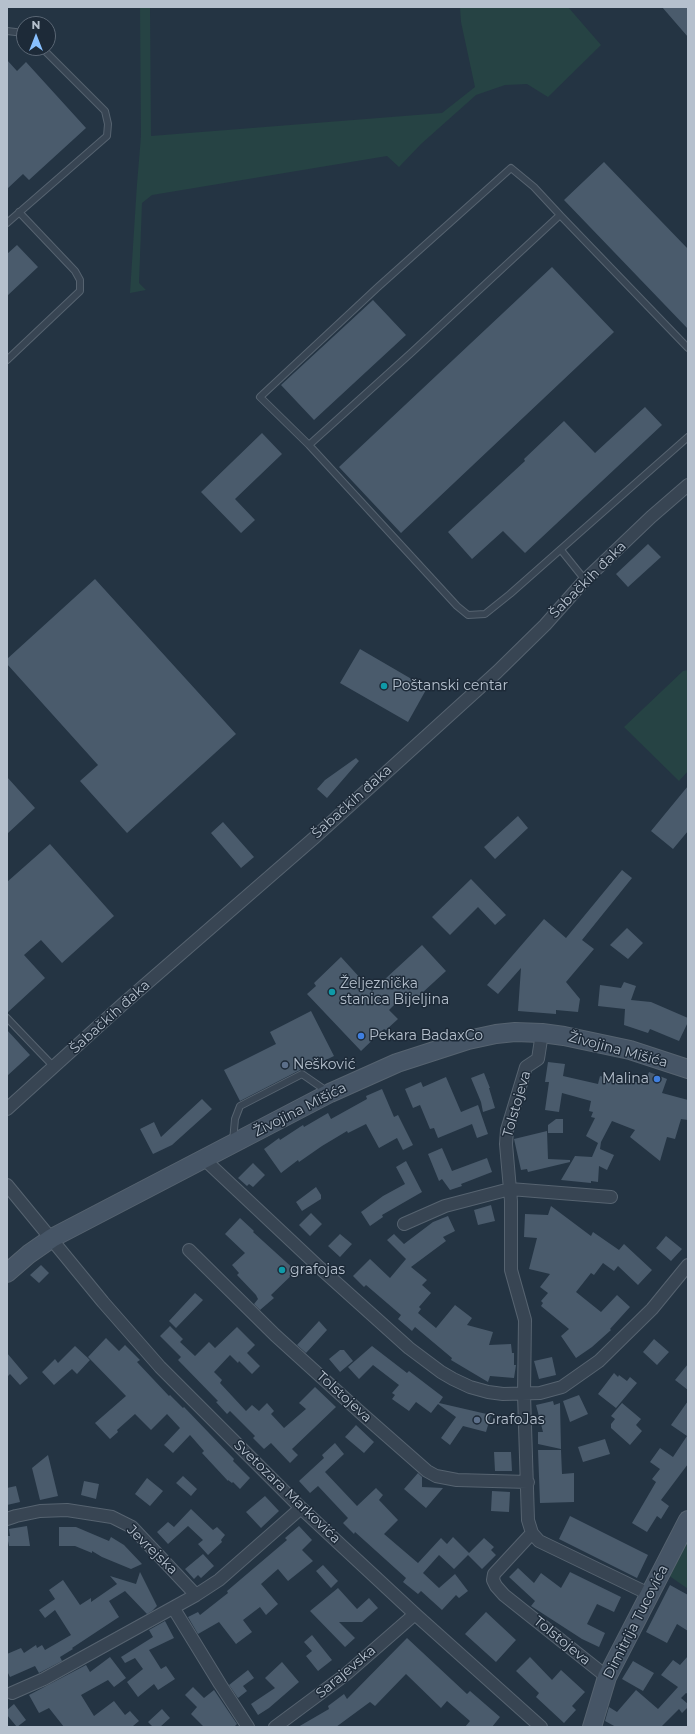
<!DOCTYPE html>
<html>
<head>
<meta charset="utf-8">
<style>
	body { margin:0 }
	#map { position:relative; width:695px; height:1734px; overflow:hidden; background:#243443; font-family:Montserrat,sans-serif }
	canvas { display:block }
	.frame { position:absolute; inset:0; border:8px solid #b5c0cd; pointer-events:none }
	.north { position:absolute; left:16px; top:16px; width:40px; height:40px; box-sizing:border-box; background:#1d2a38; border:1px solid #5a6674; border-radius:50%; rotate:0deg; font-size:11px; font-weight:700; line-height:16px; text-align:center; color:#b5c0cd }
	.north::after { content:''; display:block; margin:auto; width:14px; height:18px; background:#88c0ff; clip-path:polygon(50% 0,100% 100%,50% 72%,0 100%) }
</style>
</head>
<body>
<div id="map">
<canvas width="695" height="1734"></canvas>
<div class="frame"></div>
<div class="north">N</div>
</div>
<script>
const ctx = document.querySelector('canvas').getContext('2d');
ctx.lineJoin = 'round';
function fill(path, color) {
  ctx.fillStyle = color;
  ctx.fill(path, 'evenodd');
}
function toPath(rows) {
  const path = new Path2D();
  for (const r of rows) {
    path.moveTo(r[0], r[1]);
    for (let i = 2; i < r.length; i += 2) path.lineTo(r[i], r[i + 1]);
  }
  return path;
}
function trace(path, color, width, dash) {
  ctx.strokeStyle = color;
  ctx.lineWidth = width;
  ctx.lineCap = dash ? 'butt' : 'round';
  ctx.setLineDash(dash || []);
  ctx.stroke(path);
}
function write(font, color, halo, rows, align = 'center') {
  ctx.font = font + ' Montserrat,sans-serif';
  ctx.lineWidth = 3;
  ctx.setLineDash([]);
  ctx.textBaseline = 'middle';
  ctx.strokeStyle = halo;
  ctx.fillStyle = color;
  for (const [text, x, y, turn = 0] of rows) {
    ctx.save();
    ctx.translate(x, y);
    ctx.rotate((+turn || 0) * Math.PI / 180);
    ctx.textAlign = isNaN(turn) ? turn : align;
    if (halo) ctx.strokeText(text, 0, 0);
    ctx.fillText(text, 0, 0);
    ctx.restore();
  }
}
const green = toPath([
	[140,7,150,7,151,136,442,113,475,87,461,22,460,7,568,7,601,45,548,97,527,84,505,85,476,95,421,144,399,167,387,156,152,195,142,203,139,283,146,290,130,293,137,184,141,136],
	[688,670,688,771,679,781,624,727,683,671],
	[688,1537,688,1589,668,1575]
]);
const building = toPath([
	[662,7,688,7,688,37],
	[7,60,17,71,26,62,86,128,29,180,23,174,7,189],
	[604,162,688,249,688,329,564,200],
	[17,245,38,267,7,296,7,254],
	[552,267,614,332,401,533,339,467],
	[373,300,406,335,314,420,281,385],
	[645,407,662,425,525,553,503,531,472,559,448,532,525,461,524,459,564,421,595,453],
	[262,433,282,454,235,499,255,520,241,533,201,492],
	[648,544,661,557,628,587,616,574],
	[95,579,236,734,127,833,80,781,98,765,7,664,7,659],
	[360,649,427,688,408,722,340,683],
	[356,758,359,761,327,798,317,789,325,780],
	[7,777,35,808,7,834],
	[688,786,688,831,673,849,651,831],
	[518,816,528,828,495,859,484,847],
	[223,822,254,857,241,868,211,833],
	[50,844,114,916,62,963,41,940,24,955,45,978,7,1013,7,882],
	[622,870,632,878,582,940,594,949,566,982,580,999,578,1012,556,1010,556,1014,518,1011,521,968,498,994,487,985,544,919,566,938],
	[471,879,506,915,495,925,478,907,450,935,432,917],
	[627,928,643,943,628,959,610,945],
	[422,945,446,971,410,1004,403,996,389,1010,398,1019,386,1030,384,1029,361,1051,307,994,316,986,314,983,341,957,372,991],
	[624,982,636,986,631,1000,651,1002,688,1018,688,1022,679,1041,650,1029,648,1033,624,1025,625,1009,598,1006,600,985,621,988],
	[311,1011,334,1056,305,1070,300,1070,240,1101,224,1070,276,1044,270,1032],
	[7,1030,30,1055,7,1076],
	[548,1062,565,1064,563,1076,598,1084,600,1076,631,1083,631,1081,644,1084,649,1072,667,1079,662,1093,688,1100,688,1120,681,1119,675,1139,667,1137,660,1161,630,1137,635,1130,612,1121,601,1142,600,1149,614,1155,607,1170,599,1166,598,1182,591,1181,591,1183,561,1180,575,1156,592,1157,598,1143,586,1136,595,1118,591,1117,593,1112,589,1111,591,1101,562,1093,559,1112,545,1110,549,1082,545,1082],
	[484,1073,490,1088,489,1088,495,1108,483,1112,481,1102,471,1078],
	[446,1077,461,1112,478,1105,488,1134,477,1138,472,1124,438,1138,434,1128,430,1129,420,1105,413,1108,405,1089,421,1082,423,1087],
	[382,1089,394,1117,398,1115,413,1145,403,1150,397,1138,379,1148,366,1124,348,1133,347,1131,322,1146,299,1162,298,1160,281,1173,264,1149,279,1138,280,1140,303,1125,304,1127,328,1113,331,1119,367,1099,366,1096],
	[202,1099,212,1109,172,1145,153,1154,140,1129,154,1122,161,1137],
	[556,1119,563,1119,563,1133,548,1133,548,1125],
	[547,1131,548,1159,570,1160,570,1162,528,1172,527,1169,521,1170,514,1139],
	[442,1148,452,1171,487,1158,492,1172,461,1184,462,1186,450,1190,442,1179,439,1181,428,1154],
	[406,1161,422,1192,382,1215,383,1217,370,1226,361,1212,383,1196,405,1184,396,1167],
	[253,1163,265,1175,253,1187,249,1184,247,1186,238,1178],
	[316,1187,321,1195,321,1199,302,1211,296,1202],
	[491,1205,495,1221,478,1225,474,1210],
	[551,1206,591,1236,593,1232,619,1250,624,1244,652,1270,638,1285,618,1266,614,1271,603,1263,594,1275,591,1273,576,1292,601,1312,617,1295,630,1307,610,1329,611,1330,592,1347,576,1358,561,1336,569,1329,541,1306,543,1303,541,1301,548,1293,540,1287,550,1274,529,1269,537,1238,524,1237,525,1214,548,1215],
	[311,1213,322,1224,310,1236,299,1225],
	[448,1216,455,1231,443,1237,446,1241,411,1267,427,1280,422,1285,431,1293,419,1307,421,1309,418,1313,436,1328,455,1305,472,1318,467,1325,493,1332,489,1345,511,1344,512,1353,514,1353,514,1365,516,1365,514,1378,490,1376,488,1382,451,1360,452,1358,415,1327,412,1331,398,1319,401,1315,366,1285,364,1287,353,1276,370,1259,390,1278,406,1259,387,1240,394,1234,404,1244,433,1222],
	[240,1218,254,1231,253,1232,296,1271,271,1295,274,1298,260,1310,254,1304,258,1299,256,1295,237,1275,239,1273,232,1265,245,1253,225,1234],
	[340,1234,352,1244,340,1257,328,1246],
	[666,1236,682,1249,671,1261,656,1248],
	[41,1265,49,1273,39,1283,30,1275],
	[195,1293,203,1300,176,1328,169,1321],
	[319,1321,327,1330,306,1353,297,1345],
	[170,1326,183,1339,180,1342,195,1356,209,1342,215,1348,237,1327,255,1345,247,1353,260,1366,252,1374,239,1361,238,1363,230,1355,214,1372,222,1380,220,1383,246,1411,252,1405,259,1411,267,1403,274,1411,271,1414,284,1428,306,1409,299,1403,315,1387,336,1407,292,1449,298,1455,290,1463,271,1443,264,1449,253,1438,255,1436,230,1411,227,1414,216,1402,218,1401,178,1360,181,1357,160,1336],
	[106,1338,119,1351,125,1345,140,1360,137,1362,169,1396,170,1395,183,1408,184,1407,234,1459,233,1461,250,1478,240,1489,233,1482,232,1483,228,1480,228,1481,202,1453,204,1451,190,1435,173,1453,164,1445,180,1428,167,1414,151,1430,135,1414,117,1430,118,1432,110,1439,95,1423,126,1396,88,1357],
	[654,1339,669,1352,657,1365,643,1352],
	[75,1346,90,1360,77,1374,72,1369,54,1385,42,1372,55,1359,58,1363],
	[372,1346,407,1373,409,1371,443,1397,439,1403,491,1415,486,1432,463,1426,450,1445,441,1438,456,1417,438,1404,431,1413,416,1402,409,1411,392,1399,395,1395,392,1393,399,1385,373,1365,359,1379,348,1367],
	[340,1350,344,1350,353,1361,340,1372,329,1359],
	[7,1353,28,1378,20,1385,10,1374,7,1377],
	[552,1357,556,1375,539,1379,534,1361],
	[688,1364,688,1390,675,1380],
	[614,1373,618,1377,619,1375,627,1381,630,1377,637,1383,616,1408,598,1394],
	[579,1395,588,1414,570,1422,563,1401],
	[553,1401,554,1405,560,1403,561,1449,538,1444,538,1432,543,1432,536,1405],
	[688,1401,688,1464,661,1500,669,1506,661,1519,657,1516,647,1532,632,1523,656,1482,652,1479,660,1469,650,1462,660,1448,673,1457,687,1436,671,1425],
	[622,1403,641,1419,636,1425,642,1431,630,1445,611,1428,611,1424,615,1419,611,1416],
	[356,1425,374,1442,364,1453,345,1437],
	[605,1439,610,1454,583,1462,578,1447],
	[335,1443,344,1454,325,1472,357,1506,376,1488,383,1495,379,1500,398,1520,384,1534,418,1563,441,1538,447,1544,453,1537,469,1553,484,1538,494,1547,491,1550,496,1555,482,1569,468,1555,454,1569,439,1555,423,1573,439,1588,455,1574,468,1591,459,1598,456,1595,442,1610,421,1591,418,1594,403,1582,406,1578,355,1532,354,1534,343,1523,348,1518,318,1486,310,1493,299,1481,324,1458,322,1455],
	[538,1450,561,1450,562,1474,574,1473,574,1502,540,1503],
	[494,1452,511,1452,512,1471,495,1471],
	[48,1455,58,1496,40,1500,32,1468],
	[418,1473,422,1477,422,1487,443,1488,426,1508,404,1489],
	[183,1476,197,1489,191,1496,176,1483],
	[147,1478,163,1491,150,1506,135,1494],
	[84,1481,99,1484,96,1499,81,1495],
	[16,1486,20,1502,7,1505,7,1488],
	[492,1491,510,1492,509,1512,491,1511],
	[265,1496,279,1511,261,1528,246,1512],
	[191,1509,213,1530,217,1527,225,1535,221,1540,222,1542,208,1555,198,1544,203,1540,188,1526,168,1544,157,1532,168,1522,174,1527],
	[570,1516,648,1555,637,1578,559,1539],
	[27,1526,30,1546,9,1546,7,1536,10,1536,9,1529],
	[299,1526,312,1540,302,1550,313,1561,288,1581,278,1569,261,1584,278,1604,266,1615,260,1607,243,1620,252,1632,236,1644,219,1622,198,1634,188,1617,198,1612,200,1615,228,1593,227,1591,287,1540,285,1538],
	[59,1527,76,1527,109,1541,111,1537,124,1545,142,1564,131,1569,102,1557,92,1551,92,1553,75,1546,59,1546],
	[203,1554,214,1566,201,1578,198,1575,194,1579,185,1569],
	[323,1565,338,1581,331,1588,316,1571],
	[518,1568,534,1583,541,1573,561,1588,570,1572,621,1597,614,1612,597,1604,587,1624,605,1633,599,1647,582,1639,531,1606,535,1601,509,1577],
	[140,1572,157,1606,152,1611,147,1614,125,1591,109,1601,119,1617,72,1648,73,1649,60,1657,62,1661,39,1673,35,1666,10,1677,7,1671,7,1654,21,1648,24,1653,36,1645,37,1648,42,1645,45,1650,71,1635,55,1610,45,1618,39,1610,55,1599,49,1590,63,1580,80,1605,91,1598,91,1602,117,1584,110,1576,136,1584],
	[670,1585,688,1595,688,1631,677,1624,667,1643,646,1632],
	[338,1588,357,1609,369,1598,378,1608,362,1622,339,1622,355,1638,345,1647,310,1611],
	[486,1612,516,1640,496,1662,465,1634],
	[165,1621,174,1638,149,1650,161,1669,166,1666,175,1679,158,1690,154,1684,138,1697,127,1682,143,1669,135,1658,125,1663,121,1657,153,1637,149,1630],
	[312,1635,332,1660,318,1671,306,1656,312,1651,304,1642],
	[407,1638,467,1694,470,1691,500,1717,492,1727,465,1727,470,1721,447,1701,441,1708,406,1674,375,1706,370,1702,336,1727,298,1727,329,1709,328,1706,344,1694,347,1699],
	[688,1656,688,1694,686,1693,681,1698,688,1704,688,1707,682,1713,679,1709,661,1727,616,1727,605,1721,609,1707,617,1712,636,1690,658,1709,678,1687,661,1675,673,1660,680,1665],
	[110,1657,126,1678,114,1687,108,1680,81,1695,94,1716,114,1701,125,1715,130,1711,139,1721,133,1726,134,1727,64,1727,49,1708,39,1713,29,1695,86,1665,90,1672],
	[530,1657,552,1680,561,1670,585,1692,572,1706,576,1710,564,1723,536,1697,539,1693,516,1671],
	[633,1661,654,1673,643,1691,622,1679],
	[282,1662,299,1682,269,1708,258,1715,251,1704,275,1688,265,1678],
	[248,1670,254,1678,243,1686,247,1691,238,1698,229,1685],
	[193,1687,204,1698,214,1690,237,1724,234,1727,204,1727,191,1714,197,1707,185,1695],
	[14,1704,26,1720,17,1727,7,1715,7,1710],
	[162,1709,170,1718,160,1727,153,1727,148,1722]
]);
const lane = toPath([
	[7,31,24,33],
	[7,223,107,136,108,124,105,111,42,48],
	[688,348,560,215,411,353,309,445,457,606,468,615,485,614,510,594,688,437],
	[7,360,80,291,80,280,75,271,19,212],
	[309,445,260,397,378,287,511,168,534,187,560,215],
	[561,550,585,580],
	[7,1018,54,1067],
	[233,1141,235,1119,240,1106,302,1074,328,1092]
]);
const street = toPath([
	[542,1033,538,1059,526,1067,507,1130,506,1144,511,1201,511,1270,525,1320,524,1394,528,1520,532,1533,539,1541,649,1594],
	[7,1109,123,1004,314,838,497,672,545,625,585,580,651,517,688,485],
	[204,1159,320,1268,409,1348,441,1372,453,1379,470,1387,488,1392,503,1394,540,1393,562,1387,599,1361,652,1309,688,1265],
	[7,1185,103,1302,160,1367,301,1508,415,1614,541,1727],
	[404,1224,445,1206,510,1189,611,1197],
	[189,1250,275,1335,361,1413,427,1471,436,1476,457,1480,528,1482],
	[7,1519,16,1516,40,1511,67,1510,112,1517,132,1527,196,1595],
	[532,1533,494,1574,493,1580,496,1586,504,1595,607,1677],
	[174,1609,220,1684,248,1727],
	[12,1693,44,1679,196,1595,219,1580,301,1508],
	[275,1727,345,1675,415,1614]
]);
const secondary = toPath([
	[7,1273,29,1254,52,1238,330,1093,397,1063,468,1040,496,1034,515,1032,542,1033,564,1036,630,1050,688,1069],
	[592,1727,607,1677,688,1520]
]);
const markers = [
	[384,686,4,"#0f9aa8"],
	[332,992,4,"#0f9aa8"],
	[361,1036,4,"#3f7fe0"],
	[285,1065,4,"#5c6f8a"],
	[657,1079,4,"#3f7fe0"],
	[282,1270,4,"#0f9aa8"],
	[477,1420,4,"#5c6f8a"]
];
const streetNames = [
	["Šabačkih đaka",588,580,-45],
	["Šabačkih đaka",352,802,-42],
	["Šabačkih đaka",110,1017,-42],
	["Živojina Mišića",618,1050,15],
	["Tolstojeva",517,1104,-74],
	["Živojina Mišića",300,1110,-27],
	["Tolstojeva",344,1397,42],
	["Svetozara Markovića",287,1492,44],
	["Jevrejska",152,1550,44],
	["Dimitrija Tucovića",636,1622,-63],
	["Tolstojeva",562,1641,39],
	["Sarajevska",346,1672,-40]
];
const poiNames = [
	["Poštanski centar",392,686],
	["Željeznička",340,984],
	["stanica Bijeljina",340,1000],
	["Pekara BadaxCo",369,1036],
	["Nešković",293,1065],
	["Malina",649,1079,"right"],
	["grafojas",290,1270],
	["GrafoJas",485,1420]
];
fill(green, '#264344');
fill(building, '#4a5b6c');
trace(lane, '#566370', 8);
trace(street, '#566370', 14);
trace(secondary, '#566370', 20);
trace(lane, '#384553', 6);
trace(street, '#384553', 12);
trace(secondary, '#465566', 18);
for (const [x, y, r, color] of markers) {
  const dot = new Path2D();
  dot.arc(x, y, r, 0, 2 * Math.PI);
  ctx.fillStyle = color;
  ctx.fill(dot);
  trace(dot, '#1d2a38', 1.5);
}
write('14px', '#b5c0cd', '#1d2a38', streetNames);
write('14px', '#b5c0cd', '#1d2a38', poiNames, 'left');
</script>
</body>
</html>
